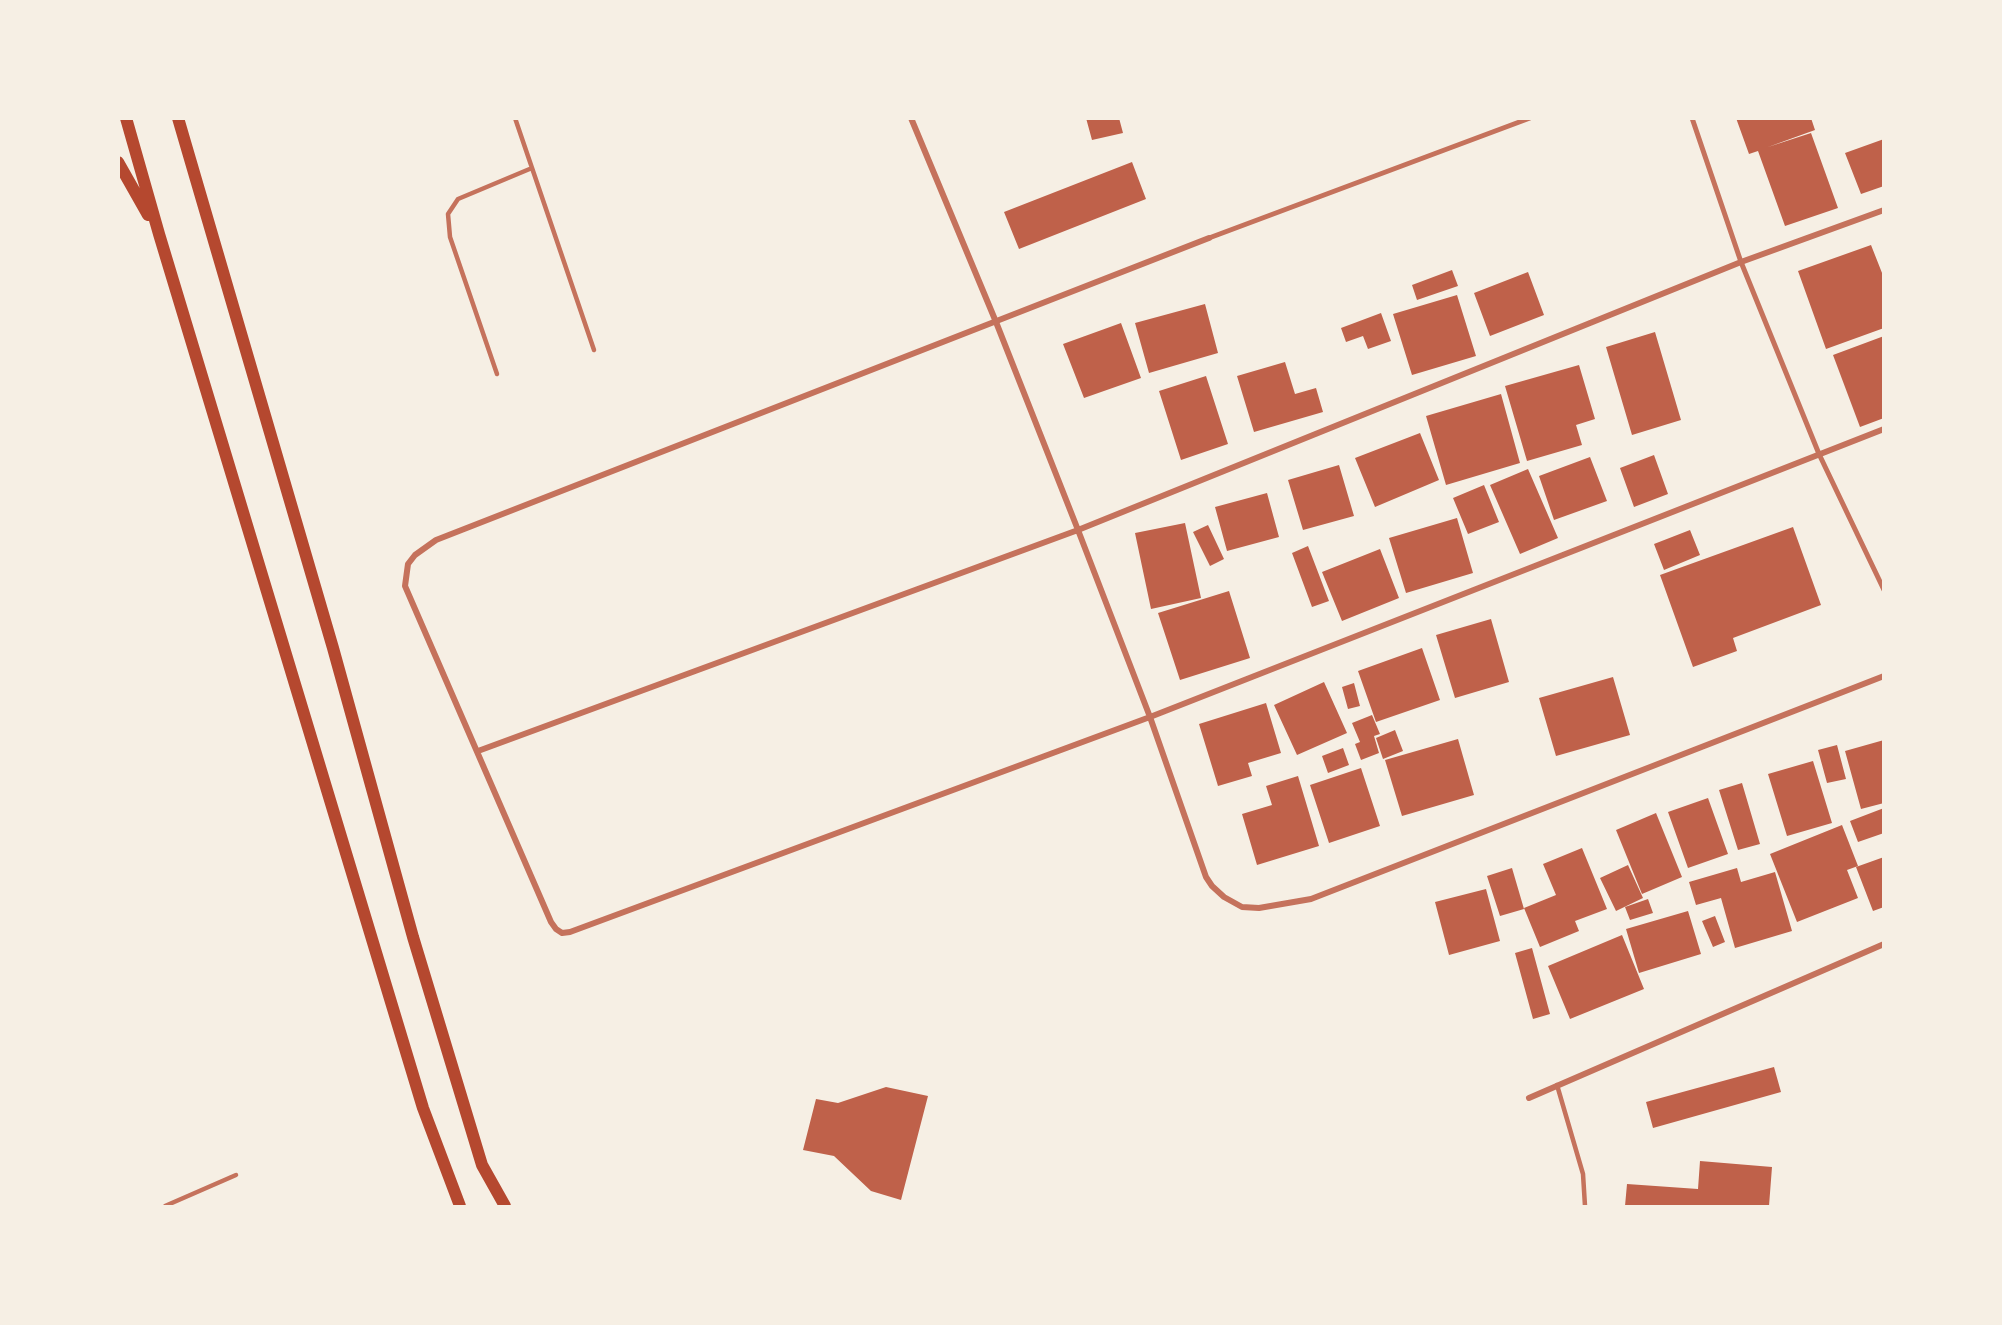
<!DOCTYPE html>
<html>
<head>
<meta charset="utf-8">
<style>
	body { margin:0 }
	#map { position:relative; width:2002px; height:1325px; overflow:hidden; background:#f6efe4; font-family:"DM Sans",sans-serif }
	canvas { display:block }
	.frame { position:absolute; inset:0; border:120px solid #f6efe4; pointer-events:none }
</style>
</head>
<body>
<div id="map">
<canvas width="2002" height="1325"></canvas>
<div class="frame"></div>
</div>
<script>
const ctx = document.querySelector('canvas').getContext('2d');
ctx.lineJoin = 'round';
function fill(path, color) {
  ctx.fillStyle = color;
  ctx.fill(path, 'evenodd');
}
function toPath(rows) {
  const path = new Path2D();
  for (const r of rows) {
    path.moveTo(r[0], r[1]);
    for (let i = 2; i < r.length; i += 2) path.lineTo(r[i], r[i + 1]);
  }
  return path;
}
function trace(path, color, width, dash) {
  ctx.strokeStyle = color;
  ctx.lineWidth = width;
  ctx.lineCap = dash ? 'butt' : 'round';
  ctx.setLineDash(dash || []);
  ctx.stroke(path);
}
const building = toPath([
	[1086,118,1119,118,1123,133,1092,140],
	[1736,118,1811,118,1815,130,1768,147,1811,133,1838,208,1785,226,1758,151,1749,154],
	[1884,139,1884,186,1861,194,1845,153],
	[1132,162,1146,199,1019,249,1004,212],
	[1871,245,1884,278,1884,328,1826,349,1798,271],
	[1452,270,1458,286,1417,300,1412,285],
	[1528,272,1544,315,1490,336,1474,293],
	[1457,295,1476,356,1412,375,1393,314],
	[1205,304,1218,353,1149,373,1135,323],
	[1381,313,1391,341,1368,349,1363,336,1346,342,1341,328],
	[1121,323,1141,378,1084,398,1063,344],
	[1655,332,1681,420,1632,435,1606,347],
	[1884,336,1884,418,1860,427,1833,355],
	[1285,362,1295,394,1316,388,1323,412,1254,432,1237,376],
	[1579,365,1595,419,1576,425,1582,445,1527,461,1505,386],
	[1206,376,1228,444,1181,460,1159,391],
	[1501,394,1520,463,1446,485,1426,416],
	[1420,433,1439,480,1375,507,1355,458],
	[1654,455,1668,494,1634,507,1620,468],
	[1590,457,1607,501,1554,520,1539,476],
	[1339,465,1354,516,1303,530,1288,480],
	[1528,469,1558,538,1520,554,1490,485],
	[1484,485,1499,522,1468,534,1453,498],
	[1267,493,1279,537,1227,551,1215,507],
	[1457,518,1473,573,1406,593,1389,538],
	[1185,523,1201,598,1151,609,1135,533],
	[1208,525,1224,559,1210,566,1193,532],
	[1793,527,1821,605,1733,638,1737,651,1693,667,1660,575],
	[1690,530,1700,555,1664,570,1654,544],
	[1308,546,1329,601,1312,607,1292,553],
	[1380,549,1399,598,1342,621,1322,572],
	[1229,591,1250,658,1180,680,1158,613],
	[1491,619,1509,682,1455,698,1436,635],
	[1422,648,1440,700,1376,722,1358,671],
	[1613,677,1630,735,1556,756,1539,698],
	[1324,682,1347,733,1297,755,1274,705],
	[1354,683,1360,706,1348,709,1342,687],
	[1266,703,1281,753,1248,763,1252,776,1218,786,1199,724],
	[1372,715,1380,734,1374,736,1379,753,1361,760,1355,744,1360,742,1352,723],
	[1395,730,1403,751,1383,759,1376,738],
	[1458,739,1474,795,1402,816,1385,760],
	[1884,740,1884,803,1861,809,1845,751],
	[1837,745,1846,779,1827,783,1818,750],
	[1343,748,1349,765,1328,773,1322,756],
	[1813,761,1832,823,1787,836,1768,774],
	[1361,768,1380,826,1329,843,1310,785],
	[1298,776,1319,846,1257,865,1242,814,1272,805,1266,786],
	[1742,783,1760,844,1738,850,1719,790],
	[1708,798,1728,854,1688,868,1668,812],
	[1884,808,1884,833,1858,842,1850,821],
	[1656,813,1682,877,1642,894,1616,830],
	[1842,825,1858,866,1847,870,1858,898,1797,922,1770,854],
	[1582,848,1607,909,1575,921,1579,931,1540,947,1524,908,1556,895,1543,864],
	[1884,857,1884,907,1873,911,1856,867],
	[1628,865,1643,898,1616,911,1600,878],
	[1512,868,1524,909,1500,916,1487,876],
	[1737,868,1741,882,1775,872,1792,931,1735,948,1721,898,1696,905,1689,882],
	[1486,889,1500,941,1449,955,1435,902],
	[1648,899,1653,913,1630,920,1625,907],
	[1688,911,1701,954,1639,973,1626,929],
	[1715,916,1725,942,1713,947,1702,921],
	[1622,935,1644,989,1570,1019,1548,966],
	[1532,948,1550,1014,1533,1019,1515,953],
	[1774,1067,1781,1092,1653,1128,1646,1102],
	[886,1087,928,1096,901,1200,871,1191,834,1156,803,1150,816,1099,838,1103],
	[1700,1161,1772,1167,1769,1206,1625,1206,1627,1184,1698,1189]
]);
const service = toPath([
	[515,118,594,350],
	[497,374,450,237,448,214,458,199,532,168],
	[1557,1085,1583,1174,1585,1206],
	[165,1206,236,1175]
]);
const pedestrian = toPath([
	[1692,118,1741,262,1819,454,1884,590],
	[1209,238,1530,118]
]);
const minor = toPath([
	[911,118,996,322,1078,530,1150,717,1206,877,1212,886,1224,897,1242,907,1259,908,1311,899,1884,676],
	[1209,238,436,540,415,555,408,564,405,586,551,922,556,929,562,933,570,932,1150,717,1884,429],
	[478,751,1078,530,1741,262,1884,210],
	[1529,1098,1884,944]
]);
const secondary = toPath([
	[126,118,159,234,423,1108,460,1206],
	[178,118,333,648,413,937,482,1165,505,1206],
	[118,162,148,215]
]);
fill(building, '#bf614a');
trace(service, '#c5725c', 4.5);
trace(pedestrian, '#c5725c', 5);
trace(minor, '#c5725c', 6);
trace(secondary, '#b5482f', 12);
</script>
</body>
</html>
